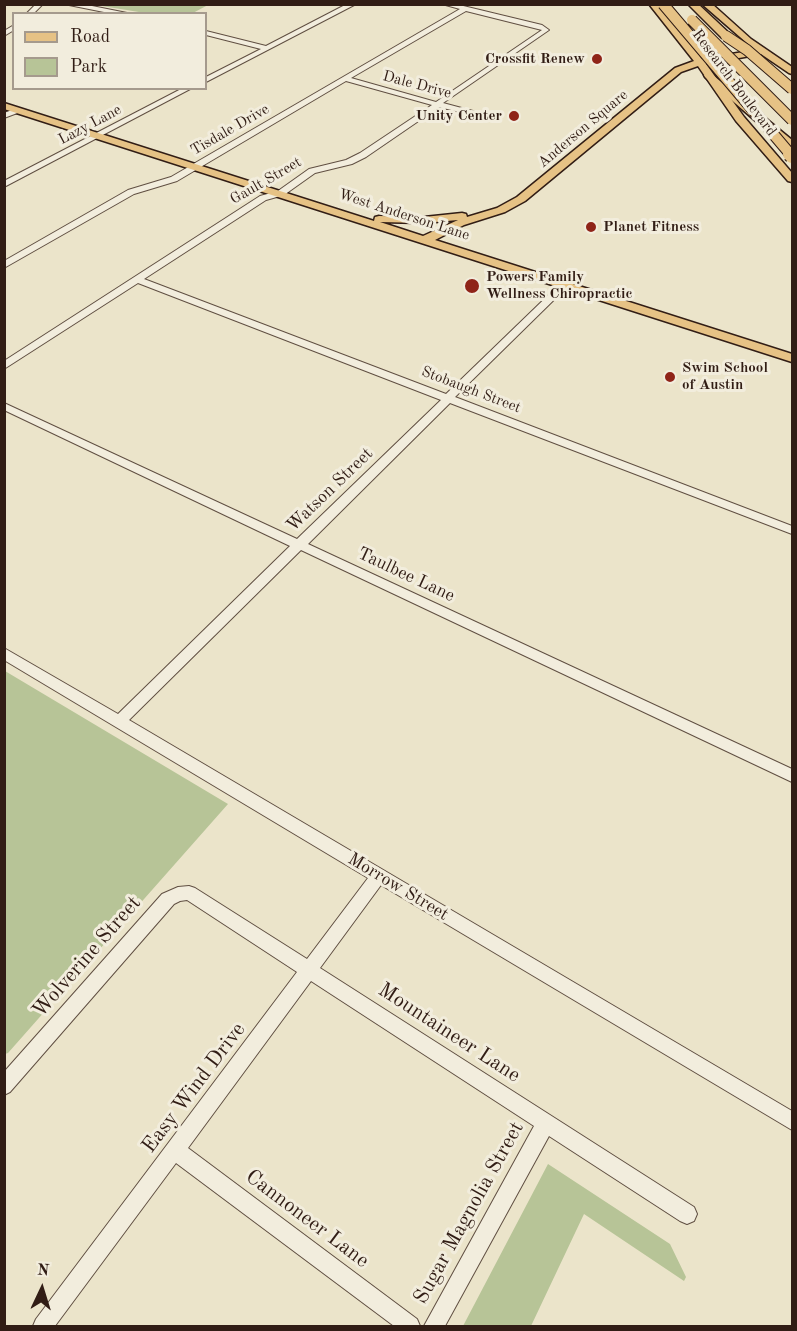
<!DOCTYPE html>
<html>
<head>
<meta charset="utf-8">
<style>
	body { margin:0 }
	#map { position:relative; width:797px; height:1331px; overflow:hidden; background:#ebe4ca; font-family:"Old Standard TT",serif }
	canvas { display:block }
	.frame { position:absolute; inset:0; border:6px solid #311d15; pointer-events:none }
	.legend { position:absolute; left:12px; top:12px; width:195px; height:78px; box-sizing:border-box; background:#f2eddd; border:2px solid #a59a8d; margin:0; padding:8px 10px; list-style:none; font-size:18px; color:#311d15 }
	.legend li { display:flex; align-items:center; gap:12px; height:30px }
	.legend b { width:30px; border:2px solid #a59a8d }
	.north { position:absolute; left:12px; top:1259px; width:60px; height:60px; -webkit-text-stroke:4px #f2eddd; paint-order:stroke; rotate:4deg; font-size:16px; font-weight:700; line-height:24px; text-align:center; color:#311d15 }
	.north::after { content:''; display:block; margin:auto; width:21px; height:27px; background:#311d15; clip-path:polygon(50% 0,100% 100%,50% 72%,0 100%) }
</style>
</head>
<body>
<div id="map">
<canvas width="797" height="1331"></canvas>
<div class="frame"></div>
<ul class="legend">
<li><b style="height:8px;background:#e6c285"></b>Road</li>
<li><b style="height:16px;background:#b7c497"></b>Park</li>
</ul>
<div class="north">N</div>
</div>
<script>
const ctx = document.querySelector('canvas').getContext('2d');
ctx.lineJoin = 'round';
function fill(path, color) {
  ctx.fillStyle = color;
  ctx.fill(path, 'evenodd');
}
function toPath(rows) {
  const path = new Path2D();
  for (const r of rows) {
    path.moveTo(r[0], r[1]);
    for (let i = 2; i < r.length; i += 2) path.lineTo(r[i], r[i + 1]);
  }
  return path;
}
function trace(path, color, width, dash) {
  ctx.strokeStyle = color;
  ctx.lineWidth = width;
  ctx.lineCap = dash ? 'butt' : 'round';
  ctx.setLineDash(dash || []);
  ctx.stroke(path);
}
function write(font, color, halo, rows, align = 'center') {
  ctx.font = font + ' "Old Standard TT",serif';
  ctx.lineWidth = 6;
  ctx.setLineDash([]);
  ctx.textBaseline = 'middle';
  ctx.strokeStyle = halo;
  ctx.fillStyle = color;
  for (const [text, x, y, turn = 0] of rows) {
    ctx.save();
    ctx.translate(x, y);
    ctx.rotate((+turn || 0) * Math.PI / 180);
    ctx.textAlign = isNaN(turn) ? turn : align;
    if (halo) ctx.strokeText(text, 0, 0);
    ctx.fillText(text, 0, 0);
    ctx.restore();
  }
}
const green = toPath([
	[96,5,208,5,191,14,145,13],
	[5,671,228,804,8,1053,5,1054],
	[548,1164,670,1244,686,1277,684,1281,584,1214,531,1326,463,1326]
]);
const minor = toPath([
	[36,4,43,4,33,14,26,14,36,4],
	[64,4,82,4,132,14,114,14,64,4],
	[347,4,356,4,206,82,206,77,261,49,206,35,206,31,266,46,347,4],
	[442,4,455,4,542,25,549,30,443,103,484,114,484,118,439,107,366,157,352,164,315,173,284,195,266,200,144,279,446,394,562,282,568,282,568,286,455,397,792,526,792,534,450,403,308,544,792,769,792,782,301,550,129,720,792,1111,792,1130,381,885,320,968,694,1207,697,1214,694,1221,687,1224,680,1221,549,1136,445,1326,424,1326,534,1126,311,981,188,1148,417,1319,420,1326,394,1326,176,1163,55,1326,33,1326,36,1319,297,972,187,900,180,901,174,904,10,1092,4,1095,4,1072,162,894,178,887,189,886,195,888,307,959,368,878,4,660,4,648,118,714,290,546,4,410,4,403,297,539,441,400,138,283,4,369,4,361,260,196,278,191,309,169,346,160,360,153,432,105,346,81,177,181,134,194,4,268,4,261,128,190,171,177,460,9,442,4],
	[466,11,542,30,436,102,351,78,466,11],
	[14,25,14,30,4,36,4,31,14,25],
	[183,88,192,88,4,187,4,181,183,88],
	[17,108,21,110,20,112,4,118,4,113,17,108]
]);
const major = toPath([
	[649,4,658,4,702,59,755,50,702,4,712,4,751,39,792,67,792,74,789,73,761,54,706,64,744,117,792,173,792,182,788,181,736,121,698,66,681,72,525,201,505,212,464,225,435,240,792,354,792,362,4,109,4,103,374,221,375,217,379,216,424,217,462,213,466,214,467,217,497,208,517,197,675,68,694,61,649,4],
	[458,220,423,236,380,222,424,223,458,220]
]);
const highway = toPath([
	[688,4,698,4,730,34,730,38,722,38,688,4],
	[709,72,792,140,792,150,788,149,705,77,704,75,709,72]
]);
const highwayBridgeFar1 = toPath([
	[663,4,791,155],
	[692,20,792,120],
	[726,36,747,50,792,89]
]);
const highwayBridge = toPath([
	[790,154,792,156]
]);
const markers = [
	[597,59,6,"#8f2418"],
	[514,116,6,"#8f2418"],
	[591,227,6,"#8f2418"],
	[472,286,8,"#8f2418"],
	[670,377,6,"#8f2418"]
];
const farPoinames = [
	["Crossfit Renew",585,59,"right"],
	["Unity Center",502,116,"right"],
	["Planet Fitness",603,227],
	["Powers Family",486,277],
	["Wellness Chiropractic",486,294],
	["Swim School",682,368],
	["of Austin",682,385]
];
const farStreetnames = [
	["Research Boulevard",734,83,53],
	["Dale Drive",417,85,15],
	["Lazy Lane",90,125,-28],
	["Anderson Square",583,129,-40],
	["Tisdale Drive",230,130,-30],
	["Gault Street",266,181,-30],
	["West Anderson Lane",404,215,18],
	["Stobaugh Street",471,390,21]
];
const streetNames = [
	["Watson Street",330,490,-44],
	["Taulbee Lane",406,575,25],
	["Morrow Street",398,887,31]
];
const nearStreetnames = [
	["Wolverine Street",87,957,-49],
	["Mountaineer Lane",449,1033,33],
	["Easy Wind Drive",194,1088,-53],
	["Sugar Magnolia Street",469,1213,-61],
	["Cannoneer Lane",307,1219,37]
];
fill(green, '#b7c497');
trace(minor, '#604f42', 2);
trace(major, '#311d15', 3);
trace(highway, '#311d15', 3);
fill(minor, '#f2eddd');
fill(major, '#e6c285');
fill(highway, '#e6c285');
trace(highwayBridgeFar1, '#311d15', 12, []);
trace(highwayBridge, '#311d15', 16, []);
trace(highwayBridgeFar1, '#e6c285', 10);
trace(highwayBridge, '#e6c285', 14);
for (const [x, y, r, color] of markers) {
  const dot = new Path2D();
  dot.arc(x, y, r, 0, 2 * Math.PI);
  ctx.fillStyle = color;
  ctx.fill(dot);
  trace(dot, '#f2eddd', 2);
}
write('bold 15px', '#311d15', '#f2eddd', farPoinames, 'left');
write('15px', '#311d15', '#f2eddd', farStreetnames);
write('18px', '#311d15', '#f2eddd', streetNames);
write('21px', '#311d15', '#f2eddd', nearStreetnames);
</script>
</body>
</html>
